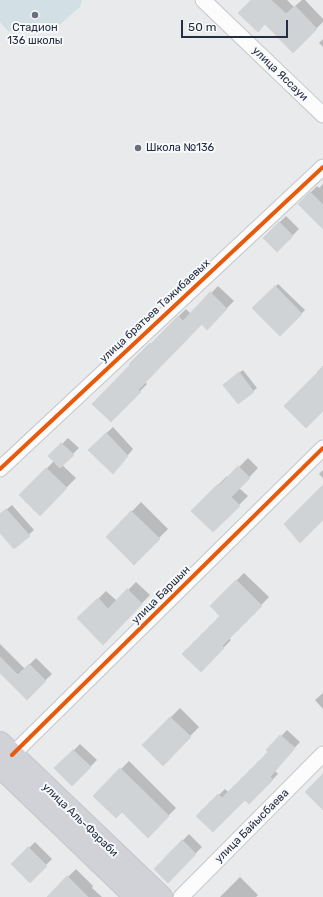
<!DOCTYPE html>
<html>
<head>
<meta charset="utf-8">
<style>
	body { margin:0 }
	#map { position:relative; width:323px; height:897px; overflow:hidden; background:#e8eaec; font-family:Rubik,sans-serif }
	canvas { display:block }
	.scale { position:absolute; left:181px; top:20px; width:107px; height:18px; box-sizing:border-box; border:2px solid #252d40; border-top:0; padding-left:5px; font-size:12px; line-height:14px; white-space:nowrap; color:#252d40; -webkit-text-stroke:3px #f7f9fb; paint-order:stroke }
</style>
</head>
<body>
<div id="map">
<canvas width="323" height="897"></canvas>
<div class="scale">50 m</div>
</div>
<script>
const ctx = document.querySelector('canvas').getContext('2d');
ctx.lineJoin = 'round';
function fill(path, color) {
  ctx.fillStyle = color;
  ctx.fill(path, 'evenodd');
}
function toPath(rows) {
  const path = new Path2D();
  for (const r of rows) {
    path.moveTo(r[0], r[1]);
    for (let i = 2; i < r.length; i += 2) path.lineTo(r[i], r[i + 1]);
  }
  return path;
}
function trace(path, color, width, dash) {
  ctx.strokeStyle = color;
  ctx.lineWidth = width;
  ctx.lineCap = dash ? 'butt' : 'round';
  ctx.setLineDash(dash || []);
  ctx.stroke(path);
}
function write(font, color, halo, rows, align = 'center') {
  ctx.font = font + ' Rubik,sans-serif';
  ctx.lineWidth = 4;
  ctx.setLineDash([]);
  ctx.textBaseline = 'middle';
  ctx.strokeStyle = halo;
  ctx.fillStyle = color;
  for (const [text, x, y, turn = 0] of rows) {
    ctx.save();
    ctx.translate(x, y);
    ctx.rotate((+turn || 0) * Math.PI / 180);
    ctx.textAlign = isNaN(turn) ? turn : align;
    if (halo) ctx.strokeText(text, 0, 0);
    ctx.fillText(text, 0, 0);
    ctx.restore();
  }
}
const green = toPath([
	[0,0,82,0,80,7,58,26,24,33,8,31,0,22]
]);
const shadow = toPath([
	[253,0,287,0,294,7,302,0,305,0,323,19,323,22,293,51],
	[323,39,323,47,319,43],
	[323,184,323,227,299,204,317,186,319,188],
	[286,216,299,229,277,251,264,238],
	[278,284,305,310,280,335,254,308],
	[218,286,234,301,207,328,202,323,145,382,147,384,111,421,131,365,130,364,186,309,191,314],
	[323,366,323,409,317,372],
	[243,370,257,388,238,403,227,382],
	[113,427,133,449,119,466,96,443],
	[68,438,79,448,62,465,76,478,40,514,21,495,54,461,50,456],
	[248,458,258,468,239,488,248,496,213,531,193,511,227,476,228,478],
	[323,470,323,478,319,474],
	[141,502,168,529,134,563,107,537],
	[12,505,34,530,14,548,0,532,0,515],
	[244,573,269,597,229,638,231,640,201,671,221,616,211,606],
	[136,582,150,595,103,643,79,618,106,591,117,601],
	[0,644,25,669,36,658,52,674,27,698,0,672],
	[323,693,323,709,315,700],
	[180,708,199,727,163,764,143,745],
	[287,730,300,742,274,770,278,774,249,803,245,798,198,816,225,789,229,793,269,752,268,750],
	[80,744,97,760,72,785,56,768],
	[129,761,176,808,148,836,122,811,95,796],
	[189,834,202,847,168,881,155,869],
	[35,842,52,859,30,881,13,864],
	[76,869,93,886,92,888,102,897,48,897],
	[240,877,258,895,256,897,220,897]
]);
const building = toPath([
	[251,0,271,0,286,14,295,6,317,29,293,53,265,24,258,32,238,13,251,0],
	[310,192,323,205,323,229,298,204,310,192],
	[279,222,293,236,277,252,263,238,279,222],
	[275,286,302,314,280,336,252,308,275,286],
	[210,292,227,309,207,330,202,324,138,390,141,392,111,422,92,404,130,365,129,364,150,343,151,344,178,316,183,321,210,292],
	[323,367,323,411,306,428,284,406,323,367],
	[239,372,254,392,238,404,223,385,239,372],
	[106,433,128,456,113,474,88,450,106,433],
	[61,443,74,455,60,468,48,456,61,443],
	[238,466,250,478,231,497,240,506,213,532,191,511,218,484,219,486,238,466],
	[46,468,67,488,40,516,19,495,46,468],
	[323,485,323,520,300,543,284,524,323,485],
	[6,509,30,536,14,549,0,533,0,514,6,509],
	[131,511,160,539,134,565,106,537,131,511],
	[236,580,262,606,222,646,224,648,201,672,182,654,220,616,210,606,236,580],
	[127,589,142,604,103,645,77,618,98,598,108,609,127,589],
	[0,657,18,675,29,664,46,681,27,700,0,673,0,657],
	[170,717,191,737,163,766,142,745,170,717],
	[280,735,295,748,270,777,273,780,249,804,245,800,213,832,196,816,218,794,222,798,268,752,266,750,280,735],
	[73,750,91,767,72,786,54,768,73,750],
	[120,768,169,816,148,838,122,812,116,818,93,796,120,768],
	[323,774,323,810,305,792,323,774],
	[182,840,196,854,168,883,154,869,182,840],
	[28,847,47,866,30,883,11,864,28,847],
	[67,876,88,897,47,897,67,876]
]);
const street = toPath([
	[203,0,323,115],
	[0,469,323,167],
	[12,755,323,448],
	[181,897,323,754]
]);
const primary = toPath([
	[0,743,161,897],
	[0,766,136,897]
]);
const cycleway = toPath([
	[0,469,323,167],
	[12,755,323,448]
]);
const markers = [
	[35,15,4,"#696f7c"],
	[138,148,4,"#696f7c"]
];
const poiNames = [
	["Стадион",35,28],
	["136 школы",35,41],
	["Школа №136",146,148,"left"]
];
const streetNames = [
	["улица Яссауи",280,74,44],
	["улица братьев Тажибаевых",155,311,-43],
	["улица Баршын",161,595,-45],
	["улица Аль-Фараби",80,820,44],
	["улица Байысбаева",252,826,-45]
];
fill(green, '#d2dfe4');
fill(shadow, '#0003');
fill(building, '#d0d3d5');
trace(building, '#d1d3d5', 1);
trace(street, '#c5c7c9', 17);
trace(primary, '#c3c6ca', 24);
trace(street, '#fcfcfc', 15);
trace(primary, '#d0d2d7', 22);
trace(cycleway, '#e8590c', 4);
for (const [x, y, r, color] of markers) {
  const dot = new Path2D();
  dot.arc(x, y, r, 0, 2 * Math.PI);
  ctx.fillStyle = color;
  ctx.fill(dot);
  trace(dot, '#f7f9fb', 1.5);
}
write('11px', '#252d40', '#f7f9fb', poiNames);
write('11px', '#252d40', '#f7f9fb', streetNames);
</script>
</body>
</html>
